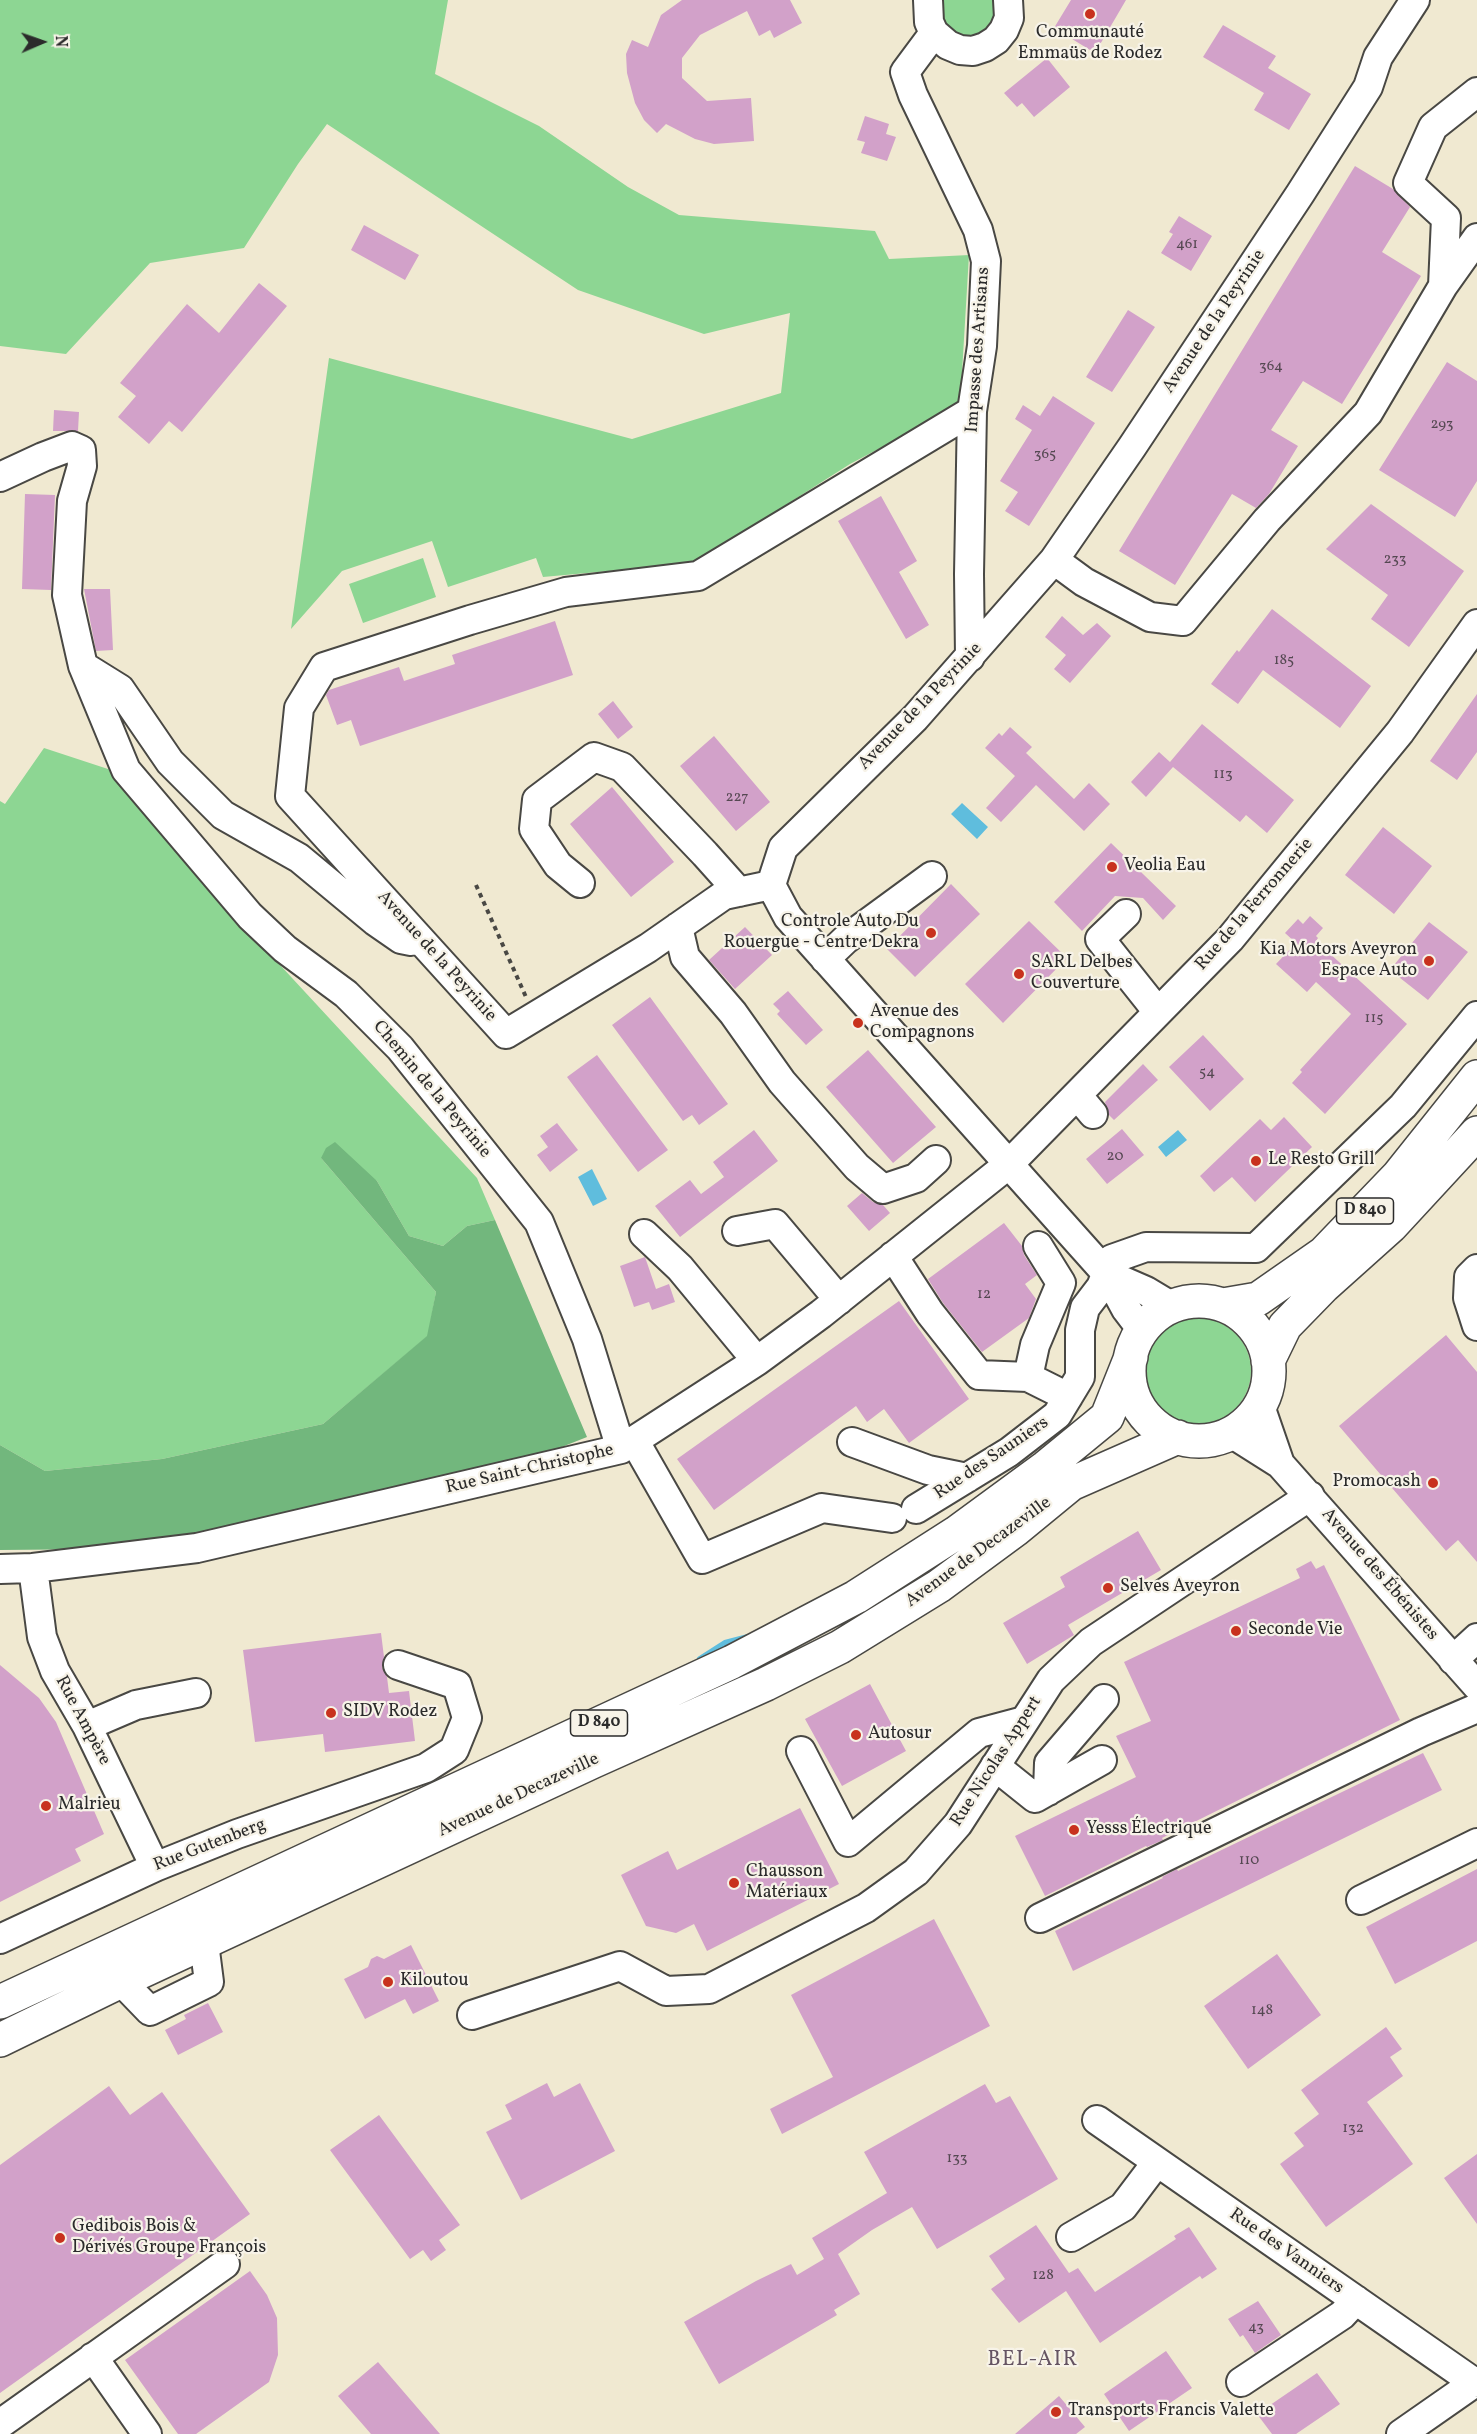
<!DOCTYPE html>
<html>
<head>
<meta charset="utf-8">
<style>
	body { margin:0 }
	#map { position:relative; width:1477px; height:2434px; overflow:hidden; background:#f0e9d1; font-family:Vollkorn,serif }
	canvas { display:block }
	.north { position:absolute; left:12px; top:12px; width:60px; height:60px; -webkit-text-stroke:4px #f7f3e8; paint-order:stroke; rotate:88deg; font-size:16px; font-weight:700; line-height:24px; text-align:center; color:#2b2b2b }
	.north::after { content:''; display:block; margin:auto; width:21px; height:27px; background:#2b2b2b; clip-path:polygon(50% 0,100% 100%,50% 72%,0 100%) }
</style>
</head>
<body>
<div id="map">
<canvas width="1477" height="2434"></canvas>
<div class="north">N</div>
</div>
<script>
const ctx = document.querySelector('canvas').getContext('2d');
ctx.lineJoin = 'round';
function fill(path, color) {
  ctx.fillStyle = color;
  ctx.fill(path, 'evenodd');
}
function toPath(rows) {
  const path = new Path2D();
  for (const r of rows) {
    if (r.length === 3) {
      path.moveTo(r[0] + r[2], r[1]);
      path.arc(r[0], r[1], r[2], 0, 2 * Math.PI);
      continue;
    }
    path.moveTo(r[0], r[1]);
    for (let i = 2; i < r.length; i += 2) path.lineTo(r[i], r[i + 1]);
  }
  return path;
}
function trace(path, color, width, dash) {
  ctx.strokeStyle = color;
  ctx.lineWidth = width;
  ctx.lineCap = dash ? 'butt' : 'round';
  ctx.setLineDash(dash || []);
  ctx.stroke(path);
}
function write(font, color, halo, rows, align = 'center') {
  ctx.font = font + ' Vollkorn,serif';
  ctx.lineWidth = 4.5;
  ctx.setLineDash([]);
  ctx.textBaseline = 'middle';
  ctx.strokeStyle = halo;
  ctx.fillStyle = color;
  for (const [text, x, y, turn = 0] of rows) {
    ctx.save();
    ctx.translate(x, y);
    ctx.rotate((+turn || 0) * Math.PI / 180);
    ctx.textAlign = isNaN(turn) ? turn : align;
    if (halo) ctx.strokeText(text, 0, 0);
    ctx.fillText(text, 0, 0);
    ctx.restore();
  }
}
const green = toPath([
	[0,0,448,0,435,74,539,126,628,187,679,215,875,231,889,259,969,255,960,406,850,464,687,568,620,570,543,577,536,558,448,587,432,541,342,571,291,629,329,358,632,439,781,393,790,313,704,334,578,290,327,124,298,164,244,248,150,263,66,354,0,346],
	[944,0,996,0,996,20,977,38,960,37,946,26,943,18],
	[423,558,436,597,363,623,349,584],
	[44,748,111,770,182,859,477,1178,495,1220,467,1226,443,1246,409,1236,377,1181,321,1158,436,1292,428,1336,323,1424,162,1459,45,1471,0,1445,0,801,5,804],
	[1198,1371,53]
]);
const forest = toPath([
	[335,1142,377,1181,409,1236,443,1246,467,1226,495,1220,587,1437,534,1458,272,1519,112,1549,0,1550,0,1445,45,1471,162,1459,323,1424,427,1336,436,1292,321,1158,326,1148]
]);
const water = toPath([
	[962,803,988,827,977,839,951,814],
	[1178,1130,1187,1140,1166,1157,1158,1147],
	[592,1169,607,1199,593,1206,578,1177]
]);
const stream = toPath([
	[700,1659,725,1643,748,1637]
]);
const building = toPath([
	[682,0,790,0,802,23,774,38,770,30,759,36,747,11,700,35,682,58,682,78,707,101,751,98,754,141,714,144,695,139,666,124,657,133,644,120,635,103,627,73,626,54,632,40,648,47,661,15],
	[1071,0,1126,0,1095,53,1054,28],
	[1223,25,1276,56,1268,68,1311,94,1289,130,1254,110,1264,93,1203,57],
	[1047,58,1070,87,1034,117,1022,103,1017,107,1004,93],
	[865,116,889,124,886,134,896,137,887,161,861,153,865,142,857,140],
	[1355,166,1393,189,1410,207,1382,252,1421,276,1342,404,1303,381,1271,430,1298,446,1269,494,1256,508,1232,494,1175,585,1119,551],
	[1179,216,1212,236,1191,271,1161,253,1173,234,1169,232],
	[364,225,419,255,405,280,351,250],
	[259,283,287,306,182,432,169,421,149,444,118,417,136,396,120,383,187,304,219,333],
	[1128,310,1155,327,1112,392,1086,377],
	[1447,362,1477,381,1477,481,1455,517,1379,470],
	[1053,396,1095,423,1029,526,1005,511,1018,492,1000,481,1032,430,1015,419,1023,405,1040,416],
	[54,410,79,412,78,431,53,431],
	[25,494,55,495,51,590,22,589],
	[881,496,917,561,899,572,929,625,906,639,838,521],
	[1371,504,1464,571,1409,647,1371,619,1388,595,1326,549],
	[84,589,110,589,113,650,96,651],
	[1272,609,1371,686,1340,728,1263,670,1238,704,1211,684,1237,650,1239,652],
	[1062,616,1083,635,1097,623,1111,636,1070,683,1054,669,1066,655,1045,637],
	[555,621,573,675,360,746,351,720,337,725,326,695,329,690,399,667,404,681,455,664,452,655],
	[1477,694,1477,752,1457,780,1430,761],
	[613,701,633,727,618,739,598,714],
	[1202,724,1294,800,1267,833,1246,815,1240,822,1173,767,1146,797,1131,782,1159,752,1170,762],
	[1010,727,1032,747,1026,753,1074,799,1089,783,1110,804,1084,831,1036,785,1001,822,986,808,1015,776,985,748,999,733,1002,736],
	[714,736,770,802,736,831,680,766],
	[612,787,674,862,631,897,570,824],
	[1383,827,1432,866,1394,914,1345,875],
	[1111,843,1176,906,1163,920,1143,898,1115,896,1082,931,1054,902],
	[951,884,980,914,915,977,887,949],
	[1310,916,1323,928,1316,936,1318,938,1316,941,1407,1024,1325,1114,1292,1083,1302,1072,1300,1070,1351,1014,1316,982,1307,992,1276,964,1296,943,1285,933,1298,919,1303,924],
	[1029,921,1067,958,1003,1023,965,984],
	[1429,922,1468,952,1428,1000,1390,970],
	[745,927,772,955,735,989,709,960],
	[788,991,823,1030,806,1045,777,1014,780,1011,773,1004],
	[650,997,728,1104,699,1125,692,1115,683,1121,612,1025],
	[1203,1035,1244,1079,1210,1111,1169,1067],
	[868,1050,936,1127,893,1163,826,1087],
	[597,1055,668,1150,638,1172,567,1077],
	[1143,1064,1158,1080,1114,1120,1109,1115,1105,1102],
	[1284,1117,1312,1147,1255,1202,1232,1177,1214,1192,1200,1176,1260,1119,1271,1130],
	[557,1123,578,1150,550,1172,537,1155,548,1147,540,1136],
	[1122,1129,1144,1155,1107,1184,1086,1159],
	[754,1130,778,1161,680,1237,655,1206,690,1180,701,1194,724,1177,713,1162],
	[862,1193,873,1202,883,1205,890,1213,869,1231,847,1206],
	[1004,1223,1022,1246,1024,1255,1037,1275,1025,1284,1036,1299,1029,1318,982,1352,943,1303,928,1279],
	[645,1257,656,1289,669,1284,675,1302,652,1310,649,1302,634,1307,620,1266],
	[899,1301,969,1399,909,1443,884,1409,867,1422,856,1406,714,1510,677,1459],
	[1446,1335,1477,1372,1477,1562,1458,1540,1446,1551,1339,1426],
	[1138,1531,1161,1570,1068,1625,1074,1635,1027,1664,1003,1623,1065,1587,1060,1577],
	[1311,1561,1316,1569,1324,1565,1400,1720,1162,1838,1163,1840,1147,1847,1146,1846,1045,1896,1015,1836,1136,1777,1116,1736,1151,1721,1124,1662,1300,1578,1296,1569],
	[381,1633,384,1657,382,1668,387,1677,389,1693,409,1691,415,1741,325,1752,323,1734,255,1742,243,1650],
	[0,1665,39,1698,56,1722,104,1834,75,1849,81,1861,0,1902],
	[870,1684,906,1751,842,1786,805,1719],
	[1423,1753,1442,1790,1073,1971,1055,1931,1163,1878,1162,1877,1177,1869,1178,1871],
	[800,1808,839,1884,707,1951,694,1924,676,1933,646,1926,621,1875,668,1851,677,1870],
	[1477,1869,1477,1941,1395,1984,1366,1927],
	[934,1919,990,2026,782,2134,770,2109,833,2077,791,1995],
	[411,1945,439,2001,413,2014,405,1999,365,2019,344,1979,368,1967,371,1959,377,1956,384,1959],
	[1277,1954,1321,2015,1248,2069,1204,2006],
	[208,2003,223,2032,178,2055,165,2030,186,2019,184,2015],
	[1386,2027,1402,2049,1390,2057,1403,2076,1367,2102,1413,2164,1326,2227,1280,2164,1304,2146,1294,2133,1319,2114,1301,2090],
	[547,2083,554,2097,580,2083,615,2151,521,2200,486,2132,512,2119,505,2105],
	[985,2084,996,2103,1010,2096,1058,2179,937,2249,912,2207,872,2230,838,2254,860,2294,834,2310,837,2315,719,2384,684,2322,756,2281,791,2264,797,2275,824,2259,812,2238,887,2193,864,2152],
	[109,2086,130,2115,162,2092,250,2214,0,2393,0,2165],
	[379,2115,460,2225,439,2240,446,2250,431,2261,423,2250,410,2259,330,2150],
	[1477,2154,1477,2224,1444,2178],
	[1036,2225,1069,2273,1078,2268,1095,2292,1176,2239,1174,2236,1189,2227,1217,2269,1202,2279,1200,2276,1100,2343,1066,2291,1019,2323,991,2289,1005,2279,989,2256],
	[250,2271,267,2295,277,2318,278,2355,269,2382,196,2434,178,2434,125,2360],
	[1258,2301,1281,2335,1255,2353,1243,2335,1240,2337,1228,2319],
	[1166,2351,1192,2388,1129,2431,1104,2394],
	[378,2362,440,2434,371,2434,338,2396],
	[1317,2373,1340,2404,1296,2434,1272,2434,1257,2414],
	[1059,2396,1085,2427,1076,2434,1015,2434]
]);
const path = toPath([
	[476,885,526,997]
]);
const minor = toPath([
	[928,0,929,22,934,33,948,45,960,50,973,51,985,47,996,40,1004,30,1009,18,1008,0],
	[934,33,905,72,913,95,978,230,986,261,982,346,972,411,969,574,970,657],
	[1443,286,1446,218,1408,183,1433,127,1477,92],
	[0,477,43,457,72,446,81,450,82,466,72,501,67,595,83,666,120,689,170,762,223,815,299,858,375,921,401,939,411,941],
	[1054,560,1084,582,1150,617,1183,621,1267,520,1368,413,1443,286,1477,238],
	[83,666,126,770,250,916,285,949,346,994,400,1048,539,1222,587,1339,621,1449],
	[580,883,558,865,534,829,537,800,594,757,622,767,705,854,739,892],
	[771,885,724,895,648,948,506,1034,290,796,299,708,324,667,470,620,566,592,698,576,972,411],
	[771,885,783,848,915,718,1054,560,1132,447,1300,194,1368,87,1378,57,1415,0],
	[771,885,788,917,1107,1274,1126,1309,1142,1330],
	[1126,914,1100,939,1158,1012],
	[678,927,685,957,733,1013,782,1082,857,1167,883,1189,916,1178,936,1160],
	[825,959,846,939,932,876],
	[1077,1095,1093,1114],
	[737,1231,775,1224,839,1300],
	[644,1234,680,1268,757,1361],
	[1038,1246,1061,1283,1035,1345,1028,1377,1068,1397],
	[893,1256,930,1313,979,1375,1028,1377],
	[1477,1269,1469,1277,1468,1298,1477,1326],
	[1107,1274,1146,1291,1171,1306],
	[1260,1406,1280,1464],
	[1231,1433,1280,1464,1477,1686],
	[634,1440,702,1559,822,1508,892,1518],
	[852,1442,928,1470,967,1478],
	[916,1509,1009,1452,1057,1415,1080,1377,1080,1330,1085,1308,1101,1287,1112,1259,1146,1247,1256,1248,1403,1106,1477,1016],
	[33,1568,42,1637,55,1671,87,1726,155,1867],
	[0,1569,33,1568,197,1548,621,1449,757,1361,821,1314,1009,1164,1230,939,1400,732,1477,624],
	[1453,1660,1477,1638],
	[87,1726,136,1705,196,1693],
	[801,1751,848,1842,979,1733,1024,1721],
	[995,1766,1035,1798,1102,1760],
	[1048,1791,1049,1763,1104,1699],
	[1361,1900,1477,1843],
	[1040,1918,1421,1732,1477,1708],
	[0,1939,155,1867,237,1834,426,1768,454,1750,467,1718,457,1685,398,1665],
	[121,1981,150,2011,209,1982,204,1943],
	[472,2015,620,1966,666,1991,709,1989,866,1908,916,1872,958,1824,1051,1680,1091,1642,1310,1496],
	[1097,2120,1475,2383],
	[1071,2237,1123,2207,1157,2162],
	[93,2357,147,2434],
	[1241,2382,1342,2315,1356,2300],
	[0,2424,225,2264],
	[1401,2434,1477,2381]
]);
const major = toPath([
	[1199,1371,70],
	[1223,1305,1258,1299,1324,1253,1398,1176,1477,1077],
	[1268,1361,1285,1326,1324,1286,1391,1226,1477,1133],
	[0,2002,732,1662,856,1597,956,1533,1046,1467,1107,1417,1131,1357],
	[0,2040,121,1981,594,1761,766,1684,840,1647,939,1586,1015,1530,1071,1484,1178,1437]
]);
const markers = [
	[1090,14,6,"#c8321e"],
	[1112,867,6,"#c8321e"],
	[931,933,6,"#c8321e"],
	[1429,961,6,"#c8321e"],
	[1019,974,6,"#c8321e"],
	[858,1023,6,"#c8321e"],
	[1256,1161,6,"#c8321e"],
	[1433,1483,6,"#c8321e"],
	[1108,1588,6,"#c8321e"],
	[1236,1631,6,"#c8321e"],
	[331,1713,6,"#c8321e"],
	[856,1735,6,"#c8321e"],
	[46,1806,6,"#c8321e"],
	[1074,1830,6,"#c8321e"],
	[734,1883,6,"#c8321e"],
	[388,1982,6,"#c8321e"],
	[60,2238,6,"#c8321e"],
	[1056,2412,6,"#c8321e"]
];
const numberNames = [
	["461",1187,245],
	["364",1271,367],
	["293",1442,425],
	["365",1045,455],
	["233",1395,560],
	["185",1284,661],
	["113",1223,775],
	["227",737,798],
	["115",1374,1019],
	["54",1207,1073],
	["20",1115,1157],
	["12",984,1295],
	["110",1249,1861],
	["148",1262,2011],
	["132",1353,2129],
	["133",957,2159],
	["128",1043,2276],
	["43",1256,2328]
];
const shields = [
	[1365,1211,57],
	[599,1723,57]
];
const shieldNames = [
	["D 840",1365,1211],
	["D 840",599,1723]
];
const poiNames = [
	["Communauté",1090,34,"center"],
	["Emmaüs de Rodez",1090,55,"center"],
	["Veolia Eau",1124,867],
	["Controle Auto Du",919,923,"right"],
	["Rouergue - Centre Dekra",919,944,"right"],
	["Kia Motors Aveyron",1417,951,"right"],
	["Espace Auto",1417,972,"right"],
	["SARL Delbes",1031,964],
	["Couverture",1031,985],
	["Avenue des",870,1013],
	["Compagnons",870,1034],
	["Le Resto Grill",1268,1161],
	["Promocash",1421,1483,"right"],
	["Selves Aveyron",1120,1588],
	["Seconde Vie",1248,1631],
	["SIDV Rodez",343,1713],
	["Autosur",868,1735],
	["Malrieu",58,1806],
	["Yesss Électrique",1086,1830],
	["Chausson",746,1873],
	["Matériaux",746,1894],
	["Kiloutou",400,1982],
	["Gedibois Bois &",72,2228],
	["Dérivés Groupe François",72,2249],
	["Transports Francis Valette",1068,2412]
];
const streetNames = [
	["Avenue de la Peyrinie",1215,322,-56],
	["Impasse des Artisans",979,350,-86],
	["Avenue de la Peyrinie",921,707,-46],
	["Rue de la Ferronnerie",1255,905,-49],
	["Avenue de la Peyrinie",436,957,48],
	["Chemin de la Peyrinie",431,1090,50],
	["Rue des Sauniers",992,1459,-34],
	["Rue Saint-Christophe",530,1470,-13],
	["Avenue de Decazeville",979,1553,-36],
	["Avenue des Ébénistes",1379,1575,49],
	["Rue Ampère",82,1721,62],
	["Rue Nicolas Appert",997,1762,-57],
	["Avenue de Decazeville",519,1796,-25],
	["Rue Gutenberg",210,1846,-21],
	["Rue des Vanniers",1286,2252,35]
];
const quarterNames = [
	["BEL-AIR",1033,2361]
];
fill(green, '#8dd693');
fill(forest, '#72b77d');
fill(water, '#5fbddd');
trace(stream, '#5fbddd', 6);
fill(building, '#d2a1c9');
trace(minor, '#494844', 32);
trace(major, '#494844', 36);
trace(path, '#494844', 4, [4.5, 4.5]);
trace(minor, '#fff', 28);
trace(major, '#fff', 33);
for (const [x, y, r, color] of markers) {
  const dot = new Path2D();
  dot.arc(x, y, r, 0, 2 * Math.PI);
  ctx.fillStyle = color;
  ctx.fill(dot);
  trace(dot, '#f7f3e8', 2);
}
write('15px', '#554852', null, numberNames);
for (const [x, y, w] of shields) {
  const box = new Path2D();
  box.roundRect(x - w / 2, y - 13, w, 26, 4.5);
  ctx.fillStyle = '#f7f3e8';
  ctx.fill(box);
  trace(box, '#2b2b2b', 1.5);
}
write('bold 16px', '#2b2b2b', null, shieldNames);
write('18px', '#2b2b2b', '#f7f3e8', poiNames, 'left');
write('18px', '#2b2b2b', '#f7f3e8', streetNames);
ctx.letterSpacing = '1.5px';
write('21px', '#655462', '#f7f3e8', quarterNames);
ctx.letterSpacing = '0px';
</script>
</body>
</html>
